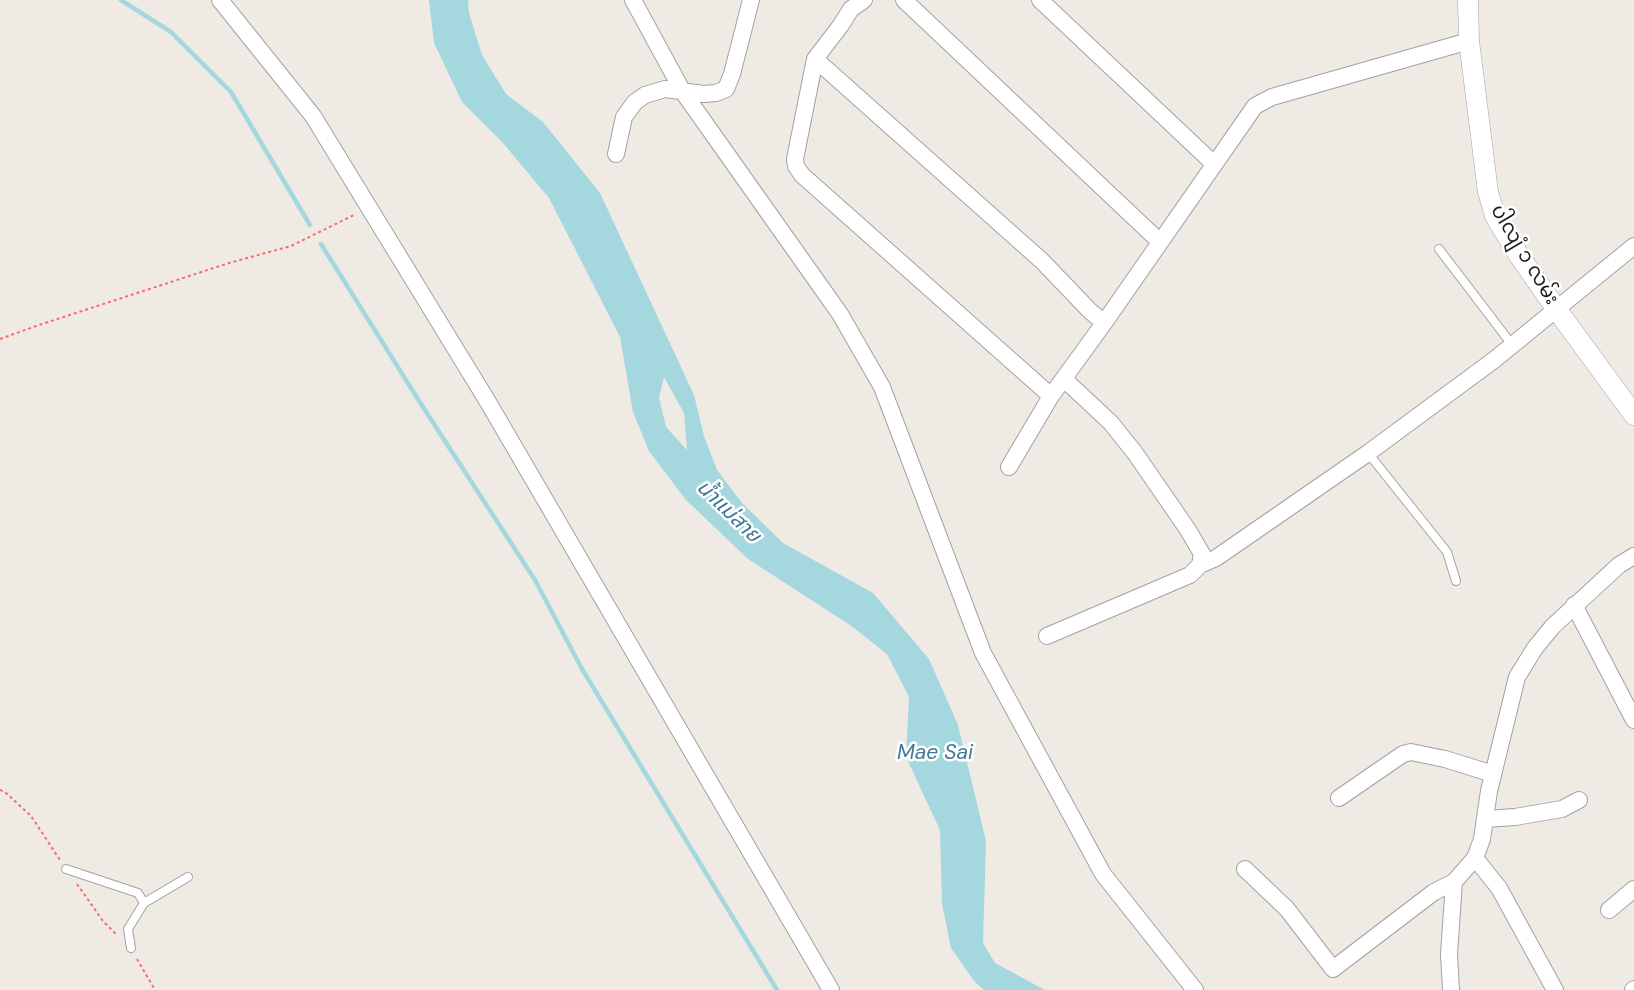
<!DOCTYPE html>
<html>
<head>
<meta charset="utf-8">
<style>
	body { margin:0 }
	canvas { display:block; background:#efeae4 }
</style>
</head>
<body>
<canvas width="1634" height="990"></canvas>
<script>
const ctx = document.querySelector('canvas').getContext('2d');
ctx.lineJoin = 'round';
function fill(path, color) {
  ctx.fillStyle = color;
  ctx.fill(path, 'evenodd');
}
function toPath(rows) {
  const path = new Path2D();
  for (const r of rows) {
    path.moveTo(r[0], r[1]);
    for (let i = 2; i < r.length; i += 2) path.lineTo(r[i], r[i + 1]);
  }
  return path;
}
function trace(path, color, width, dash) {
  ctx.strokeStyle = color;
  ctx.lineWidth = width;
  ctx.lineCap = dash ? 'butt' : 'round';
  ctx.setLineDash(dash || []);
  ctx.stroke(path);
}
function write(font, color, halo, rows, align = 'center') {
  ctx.font = font + ' "DM Sans","Noto Sans Myanmar","Noto Sans Thai",sans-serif';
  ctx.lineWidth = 5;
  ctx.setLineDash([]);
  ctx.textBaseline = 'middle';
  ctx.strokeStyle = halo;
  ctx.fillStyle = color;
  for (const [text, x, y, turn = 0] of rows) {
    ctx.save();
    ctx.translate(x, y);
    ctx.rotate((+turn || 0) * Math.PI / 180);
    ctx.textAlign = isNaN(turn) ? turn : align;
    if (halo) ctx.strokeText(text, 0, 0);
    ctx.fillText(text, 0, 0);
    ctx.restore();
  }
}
const water = toPath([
	[429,0,468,0,469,13,482,55,506,94,543,122,600,193,694,395,704,436,717,470,742,503,783,543,873,593,929,659,958,725,986,841,983,943,995,963,1045,990,984,990,974,981,951,948,942,904,940,830,906,757,909,697,887,654,850,625,748,559,686,500,649,451,633,412,620,337,549,198,503,143,462,102,434,43],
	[664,377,684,413,687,450,666,427,659,398]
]);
const stream = toPath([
	[121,0,171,32,231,92,310,225],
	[321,244,421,404,535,580,582,669,777,990]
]);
const path = toPath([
	[0,339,39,325,229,263,291,246,356,214],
	[0,790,5,792,31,816,60,860],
	[77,884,103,921,116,934],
	[137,959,155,990]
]);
const service = toPath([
	[1439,249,1513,346],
	[1368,453,1447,552,1456,581],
	[66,869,138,893,144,903,128,929,131,948],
	[144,903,188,877]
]);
const minor = toPath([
	[220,0,313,116,488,402,831,990],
	[633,0,683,92,840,314,882,387,983,653,1103,874,1195,990],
	[864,0,851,9,841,25,815,59,795,159,796,166,802,175,1051,396],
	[904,0,1160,242],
	[1040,0,1214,164],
	[815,59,1042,261,1089,310,1104,323],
	[616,154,624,117,635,102,645,95,665,89,704,94,716,93,726,89,732,74,751,0],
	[1009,467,1051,396,1104,323,1255,106,1272,97,1469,41],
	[1200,565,1216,558,1368,453,1494,360,1634,246],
	[1574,605,1634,720],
	[1047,636,1190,575,1200,565,1202,554,1188,530,1135,453,1111,423,1064,379],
	[1339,798,1403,754,1411,752,1445,759,1493,774],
	[1485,819,1515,817,1562,809,1579,800],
	[1475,858,1499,888,1555,990],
	[1245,869,1287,909,1333,969,1434,892,1454,882,1475,858,1482,839,1489,791,1517,677,1535,648,1553,626,1619,565,1634,556],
	[1609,910,1634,889],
	[1451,990,1449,954,1454,882],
	[1633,990,1634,989]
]);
const tertiary = toPath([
	[1468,0,1469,41,1488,192,1495,216,1518,254,1557,310,1634,415]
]);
const streetNames = [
	["ပါလျံ ၁ လမ်း",1524,255,59]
];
const waterNames = [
	["น้ำแม่สาย",728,512,44],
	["Mae Sai",935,753]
];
fill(water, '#a4d8de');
trace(stream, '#a4d8de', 4.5);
trace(service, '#a2a2a2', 10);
trace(minor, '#a2a2a2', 18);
trace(tertiary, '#a2a2a2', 21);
trace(path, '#fc696d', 2, [3, 3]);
trace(service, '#fff', 8);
trace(minor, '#fff', 16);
trace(tertiary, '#fff', 20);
write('20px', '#1e1e1e', '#fff', streetNames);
write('italic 21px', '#417897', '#fff', waterNames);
</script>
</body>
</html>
